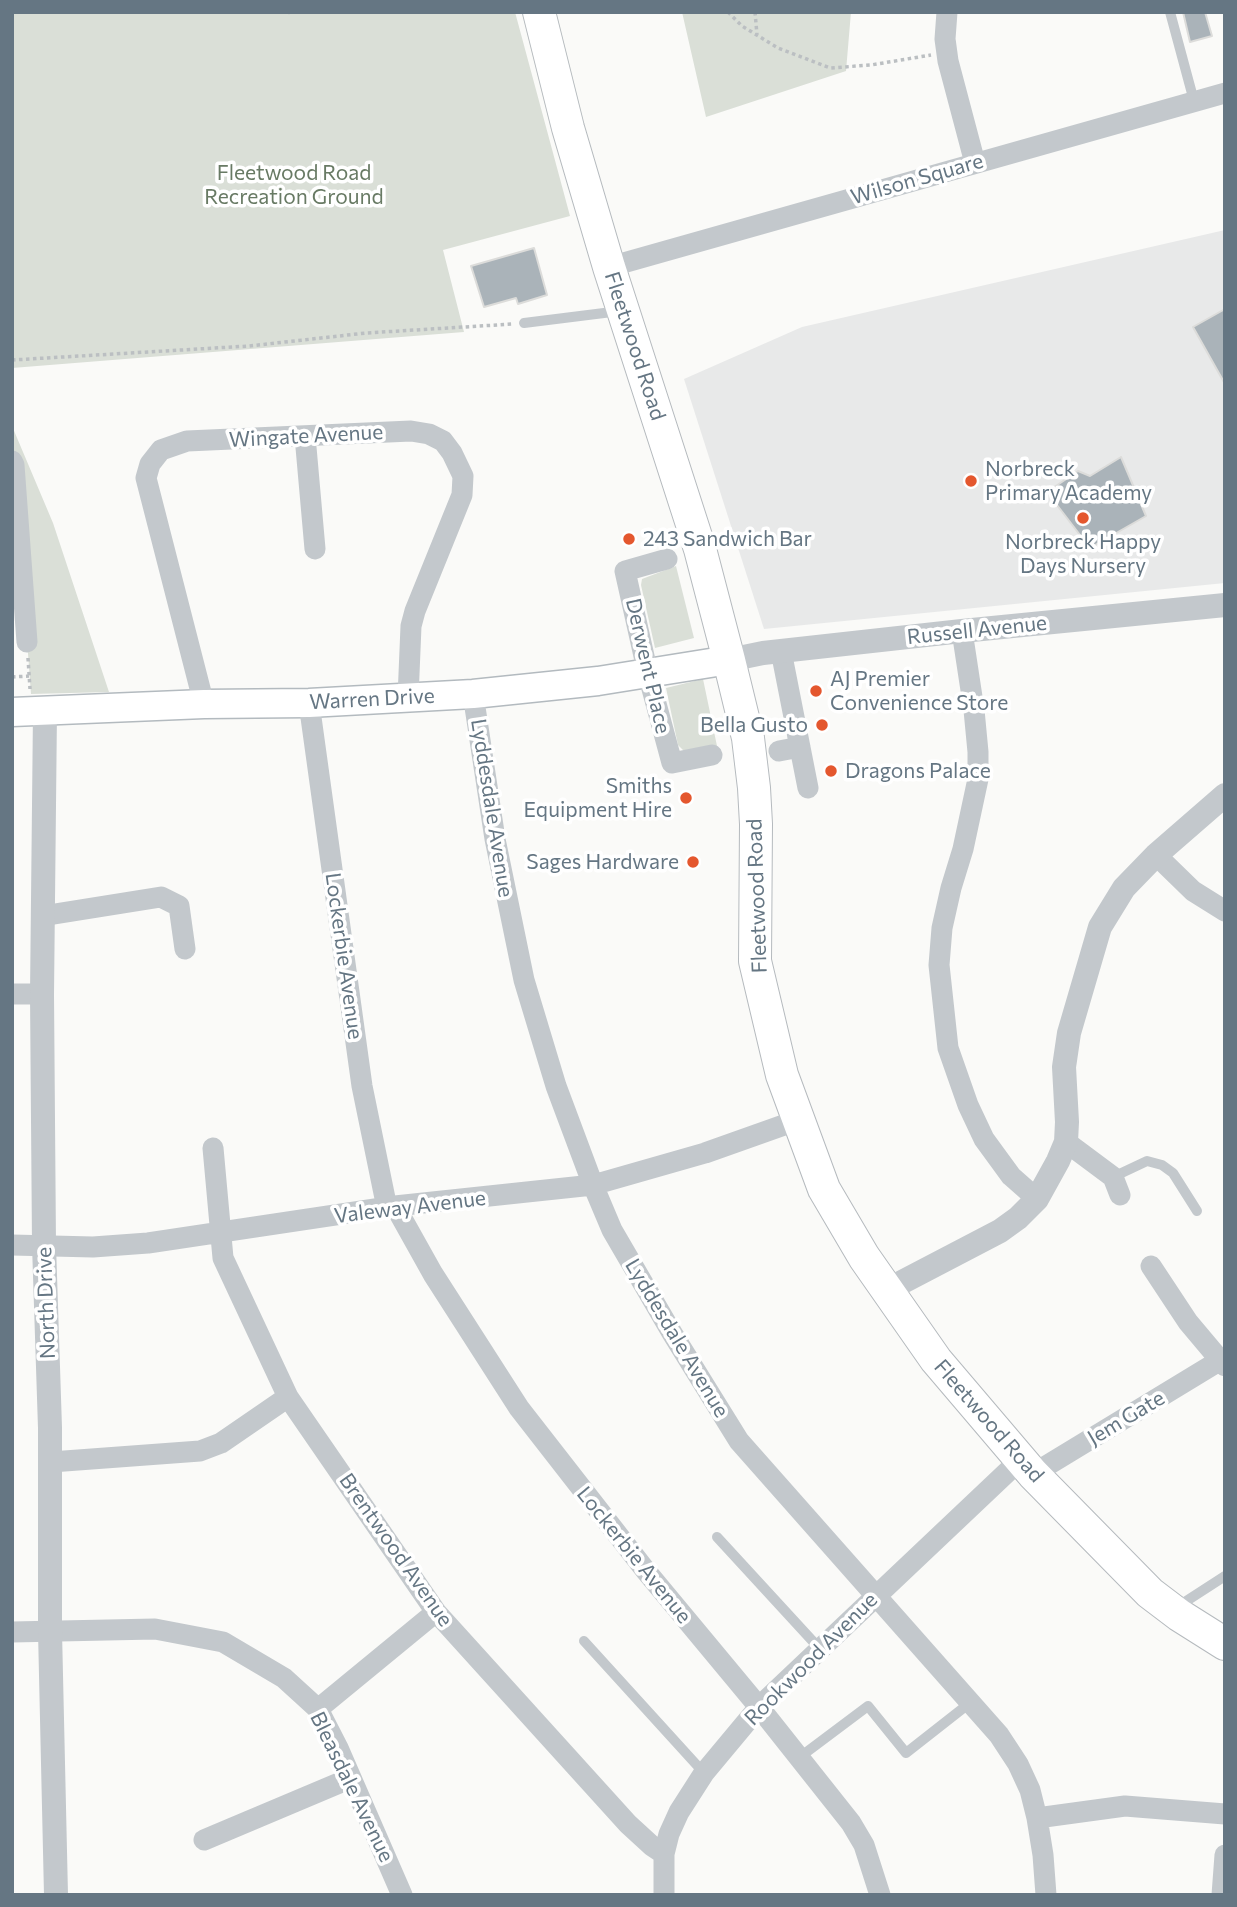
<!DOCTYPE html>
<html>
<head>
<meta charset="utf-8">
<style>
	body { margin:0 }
	#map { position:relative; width:1237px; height:1907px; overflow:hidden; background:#fafaf8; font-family:Commissioner,sans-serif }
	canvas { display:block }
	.frame { position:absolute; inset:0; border:14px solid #657683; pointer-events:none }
</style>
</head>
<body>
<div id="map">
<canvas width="1237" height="1907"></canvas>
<div class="frame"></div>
</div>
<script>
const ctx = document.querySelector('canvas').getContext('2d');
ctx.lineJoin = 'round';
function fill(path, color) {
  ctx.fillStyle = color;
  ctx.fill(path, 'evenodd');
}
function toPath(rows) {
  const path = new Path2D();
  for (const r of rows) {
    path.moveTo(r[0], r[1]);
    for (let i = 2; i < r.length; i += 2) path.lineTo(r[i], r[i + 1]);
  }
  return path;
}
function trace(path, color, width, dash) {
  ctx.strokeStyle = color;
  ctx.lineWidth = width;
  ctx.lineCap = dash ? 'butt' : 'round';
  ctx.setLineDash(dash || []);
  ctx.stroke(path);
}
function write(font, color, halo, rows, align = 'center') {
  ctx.font = font + ' Commissioner,sans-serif';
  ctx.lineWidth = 7;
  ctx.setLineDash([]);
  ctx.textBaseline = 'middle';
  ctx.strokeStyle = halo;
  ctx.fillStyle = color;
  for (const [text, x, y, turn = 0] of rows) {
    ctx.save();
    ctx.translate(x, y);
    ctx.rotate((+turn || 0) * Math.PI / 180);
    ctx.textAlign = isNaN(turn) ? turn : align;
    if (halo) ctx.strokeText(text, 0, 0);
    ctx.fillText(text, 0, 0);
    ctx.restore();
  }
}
const built = toPath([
	[1225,230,1225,583,764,629,684,379,802,327]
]);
const green = toPath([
	[12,12,515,12,570,216,443,250,464,332,12,368],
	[682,12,851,12,846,71,706,117],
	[12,426,53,523,109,692,31,694,14,465,12,461],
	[676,566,694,638,655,648,641,585,642,579],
	[703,679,717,746,685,752,678,745,666,688]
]);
const building = toPath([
	[1183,12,1205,12,1212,36,1190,42,1183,12],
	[534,248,547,295,518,304,516,298,484,307,471,266,534,248],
	[1225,309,1225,384,1193,327,1225,309],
	[1121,457,1146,516,1090,548,1047,492,1078,471,1090,476,1121,457]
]);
const path = toPath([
	[728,12,742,26,778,48,830,68,871,65,931,55],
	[755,12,757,35],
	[288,13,290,12],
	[12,360,249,346,366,333,513,324],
	[28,658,30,689],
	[12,677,29,676]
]);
const service = toPath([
	[1170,12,1194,101],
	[524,323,620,311],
	[1113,1177,1147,1161,1162,1165,1173,1173,1197,1211],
	[717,1537,819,1648],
	[1174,1609,1225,1576],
	[584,1641,704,1773],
	[800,1757,868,1706,906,1753,971,1702]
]);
const minor = toPath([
	[947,12,945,39,948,61,975,163],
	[609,267,1225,93],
	[305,436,315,549],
	[12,461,14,465,27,642],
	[667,559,625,571,648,674,672,763,712,755],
	[962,631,974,710,978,752,978,779,963,849,951,888,942,928,939,965,948,1048,968,1105,984,1139,1011,1176,1037,1199],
	[781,651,808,788],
	[473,694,495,839,524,980,556,1086,593,1185,612,1230,672,1333,739,1441,999,1735,1018,1764,1030,1790,1037,1818,1043,1855,1046,1895],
	[309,703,362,1086,387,1208],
	[204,704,146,478,150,464,161,450,187,441,411,431,429,434,443,441,452,453,463,476,462,495,415,611,411,626,408,698],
	[779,751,800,747],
	[1156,855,1193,891,1225,911],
	[42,916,161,897,179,906,185,949],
	[12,994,42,994],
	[1066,1142,1113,1177,1120,1195],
	[213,1148,223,1258,288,1397,436,1612,628,1824,652,1846,664,1854],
	[395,1206,433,1274,519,1408,646,1571,759,1707,851,1823,864,1845,880,1895],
	[12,1245,93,1247,148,1243,395,1206,593,1185,705,1153,798,1120],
	[1151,1266,1188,1322,1225,1366],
	[51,1462,200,1451,221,1443,288,1397],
	[1033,1474,1219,1361],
	[12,1632,155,1629,223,1642,284,1678,318,1709,338,1748,402,1895],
	[318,1709,436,1612],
	[1037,1818,1125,1806,1225,1814],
	[204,1840,351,1778],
	[664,1895,664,1854,669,1834,679,1812,704,1773,759,1707,1021,1459],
	[1222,1895,1225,1855]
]);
const tertiary = toPath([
	[729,660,763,653,962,631,1225,605],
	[45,711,42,994,44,1245,50,1428,50,1631,56,1895],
	[887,1290,1000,1231,1018,1218,1037,1199,1058,1161,1066,1142,1067,1122,1064,1067,1069,1033,1100,927,1124,888,1156,855,1225,795]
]);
const secondary = toPath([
	[12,712,204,704,309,703,473,694,598,681,729,660]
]);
const primary = toPath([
	[539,12,568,128,609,267,700,549,729,660,748,738,754,788,756,824,755,961,782,1075,824,1189,864,1257,936,1360,1033,1474,1150,1593,1179,1615,1225,1644]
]);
const markers = [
	[971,481,7,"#e4572e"],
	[1083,518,7,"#e4572e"],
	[629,539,7,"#e4572e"],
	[816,691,7,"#e4572e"],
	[822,725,7,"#e4572e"],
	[831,771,7,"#e4572e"],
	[686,798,7,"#e4572e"],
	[693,862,7,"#e4572e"]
];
const parkNames = [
	["Fleetwood Road",294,173],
	["Recreation Ground",294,197]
];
const streetNames = [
	["Wilson Square",917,179,-16],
	["Fleetwood Road",635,346,72],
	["Wingate Avenue",306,436,-3],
	["Russell Avenue",977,630,-6],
	["Derwent Place",648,666,77],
	["Warren Drive",372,699,-3],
	["Lyddesdale Avenue",492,808,81],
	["Fleetwood Road",757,896,-92],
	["Lockerbie Avenue",344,956,82],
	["Valeway Avenue",410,1207,-7],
	["North Drive",46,1303,-92],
	["Lyddesdale Avenue",677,1338,59],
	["Jem Gate",1126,1418,-31],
	["Fleetwood Road",989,1421,49],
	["Brentwood Avenue",396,1550,55],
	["Lockerbie Avenue",634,1555,51],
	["Rookwood Avenue",811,1659,-45],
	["Bleasdale Avenue",352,1787,64]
];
const poiNames = [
	["Norbreck",985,469],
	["Primary Academy",985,493],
	["243 Sandwich Bar",643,539],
	["Norbreck Happy",1083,542,"center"],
	["Days Nursery",1083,566,"center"],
	["AJ Premier",830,679],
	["Convenience Store",830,703],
	["Bella Gusto",808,725,"right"],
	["Dragons Palace",845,771],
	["Smiths",672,786,"right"],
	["Equipment Hire",672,810,"right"],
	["Sages Hardware",679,862,"right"]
];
fill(built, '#e8e9e9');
fill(green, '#dadfd7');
fill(building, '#aab3b9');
trace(building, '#dcdcda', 2);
trace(secondary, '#b3babf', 31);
trace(primary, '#b5babe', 34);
trace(path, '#bbbfc2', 3.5, [3.5, 3.5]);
trace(service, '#c3c8cc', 10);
trace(minor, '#c3c8cc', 21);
trace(tertiary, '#c3c8cc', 24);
trace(secondary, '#fff', 28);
trace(primary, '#fff', 32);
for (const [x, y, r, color] of markers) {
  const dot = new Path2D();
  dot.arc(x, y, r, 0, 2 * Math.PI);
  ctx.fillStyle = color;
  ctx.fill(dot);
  trace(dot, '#fff', 2.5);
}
write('21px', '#687a64', '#fff', parkNames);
write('21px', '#657683', '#fff', streetNames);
write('21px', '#657683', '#fff', poiNames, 'left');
</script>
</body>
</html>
